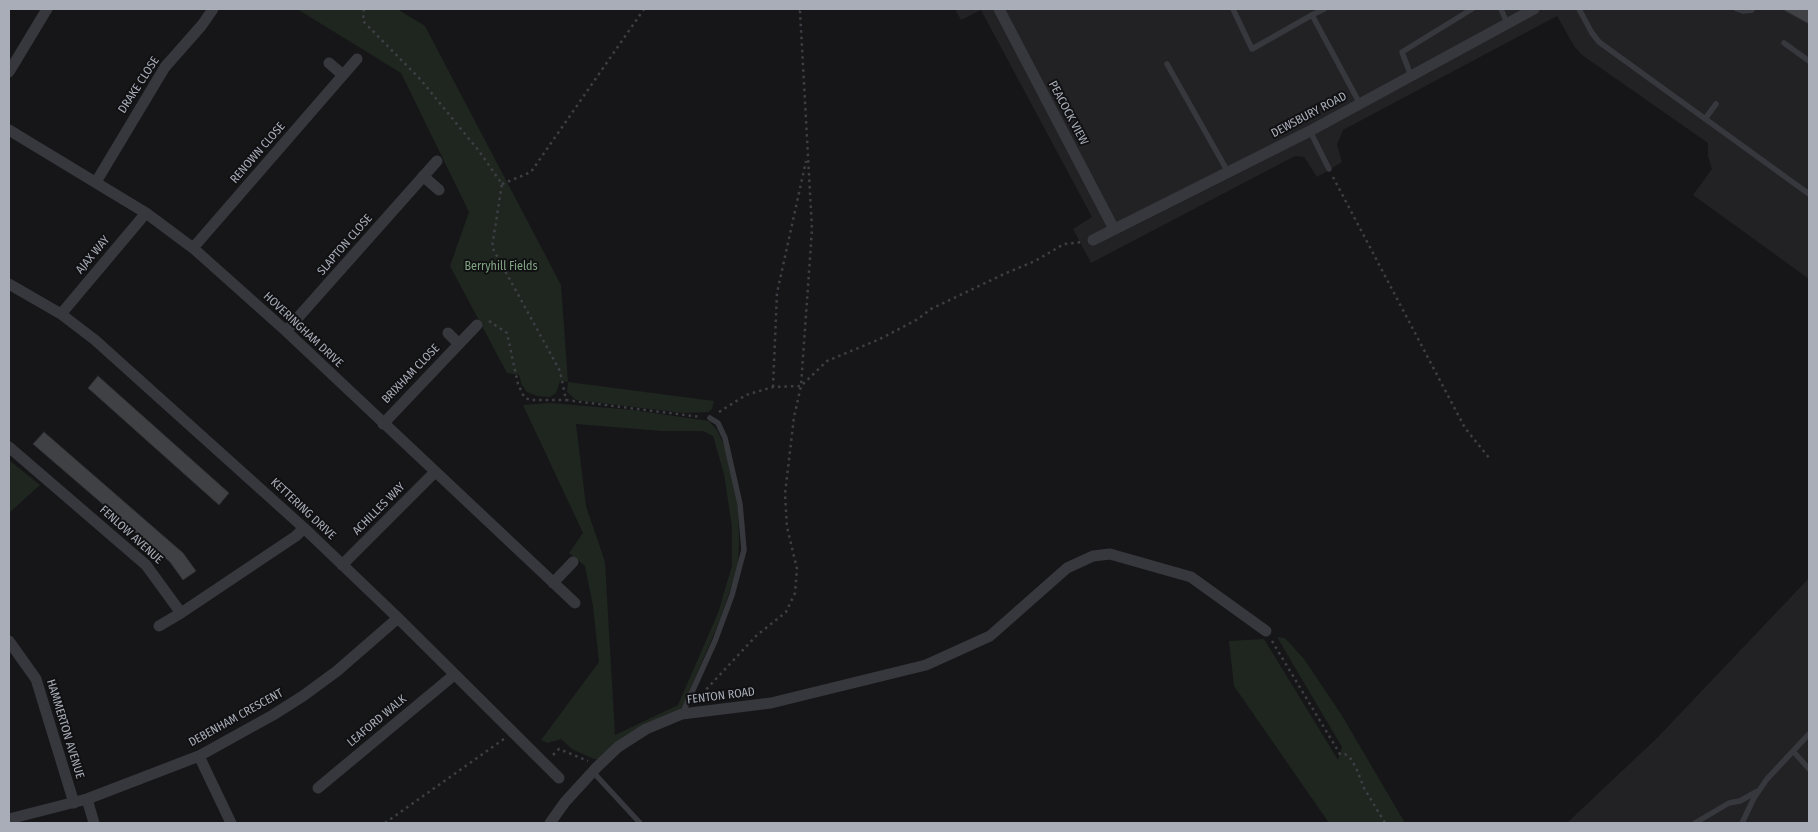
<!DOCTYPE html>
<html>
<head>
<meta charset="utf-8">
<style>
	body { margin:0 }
	#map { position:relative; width:1818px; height:832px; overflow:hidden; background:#161618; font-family:"Fira Sans Condensed",sans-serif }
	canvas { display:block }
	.frame { position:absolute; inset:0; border:10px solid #a8adb8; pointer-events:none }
</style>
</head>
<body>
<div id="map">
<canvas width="1818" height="832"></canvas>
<div class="frame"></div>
</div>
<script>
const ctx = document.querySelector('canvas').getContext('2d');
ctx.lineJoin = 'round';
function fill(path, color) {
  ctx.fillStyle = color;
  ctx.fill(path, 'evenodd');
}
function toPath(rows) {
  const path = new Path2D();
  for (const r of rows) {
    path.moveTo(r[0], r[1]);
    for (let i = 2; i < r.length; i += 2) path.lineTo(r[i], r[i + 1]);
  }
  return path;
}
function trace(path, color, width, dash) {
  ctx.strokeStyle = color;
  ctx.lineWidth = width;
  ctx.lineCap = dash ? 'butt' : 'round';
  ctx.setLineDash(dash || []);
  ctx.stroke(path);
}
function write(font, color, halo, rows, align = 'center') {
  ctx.font = font + ' "Fira Sans Condensed",sans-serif';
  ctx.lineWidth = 4;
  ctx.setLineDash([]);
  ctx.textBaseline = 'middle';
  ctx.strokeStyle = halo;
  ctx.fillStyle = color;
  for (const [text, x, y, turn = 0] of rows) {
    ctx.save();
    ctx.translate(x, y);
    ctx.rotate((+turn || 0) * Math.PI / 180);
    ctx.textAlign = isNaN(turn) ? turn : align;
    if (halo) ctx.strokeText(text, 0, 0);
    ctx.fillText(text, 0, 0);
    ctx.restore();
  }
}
const built = toPath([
	[955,9,1809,9,1809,279,1693,195,1712,169,1708,156,1708,143,1582,55,1574,46,1557,16,1343,130,1337,145,1342,162,1317,177,1304,157,1295,156,1091,263,1073,229,1092,217,981,10,961,20],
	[1809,578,1809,823,1567,823,1658,737]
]);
const green = toPath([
	[297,9,397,9,425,26,561,285,568,382,714,401,712,409,708,412,683,413,576,400,567,392,568,382,560,381,556,393,550,397,537,396,527,392,522,385,519,375,507,373,450,266,469,212,401,73],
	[550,403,633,410,709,421,717,430,726,449,738,506,739,541,738,566,720,620,683,706,680,710,600,759,594,759,572,749,561,739,548,743,541,740,599,662,593,606,585,566,569,553,583,533,523,405],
	[576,424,662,431,703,431,713,436,724,474,732,527,732,566,718,613,678,705,615,735,605,562,586,506],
	[9,460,40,485,9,513],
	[1277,637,1285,638,1304,659,1341,714,1405,823,1329,823,1234,686,1229,641,1264,639,1338,760,1342,747]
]);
const building = toPath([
	[1782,9,1809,9,1809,24,1782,9],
	[98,376,229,493,219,505,88,388,98,376],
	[44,432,183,553,196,571,183,580,170,562,33,444,44,432]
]);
const path = toPath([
	[364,9,363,21,420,79,479,151,502,184,492,247,560,371,566,400,701,417],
	[1333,177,1465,428,1490,459],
	[502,184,531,172,644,9],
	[489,321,507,333,518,384,524,397,530,400,566,400],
	[773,387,777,293,806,161],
	[719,412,746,395,773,387,801,386,812,229,800,11,802,9],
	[1272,641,1340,754,1345,754,1351,759,1357,770,1364,788,1385,823],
	[702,694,756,636,786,612,795,593,797,569,787,527,785,494,794,417,801,386,827,361,880,339,918,319,931,309,1004,274,1035,261,1064,244,1082,242],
	[553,755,559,749,588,761],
	[385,823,504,739]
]);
const service = toPath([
	[1233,9,1252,49,1312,15,1360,104],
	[1501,9,1507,23],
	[1579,9,1592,33,1599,42,1809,194],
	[1737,9,1743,11,1752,10,1752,9],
	[1312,15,1324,9],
	[1784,43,1809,61],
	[1167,64,1228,172],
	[1411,76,1402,52,1472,9],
	[1705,119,1716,104],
	[1310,131,1329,169],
	[682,714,715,641,732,595,744,550,740,504,725,438,718,423,710,418],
	[1793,751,1809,769],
	[593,772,640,823],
	[1695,823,1729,803,1740,801,1756,792],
	[1742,823,1754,798,1767,779,1809,734]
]);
const minor = toPath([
	[999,9,1114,229],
	[329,63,343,75],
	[9,72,47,9],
	[9,130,146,213,193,248,286,331,575,603],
	[423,176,439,190],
	[96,182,165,67,202,25,213,9],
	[1093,240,1310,131,1534,9],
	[193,248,357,59],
	[9,284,61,314,95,340,304,528,398,618,559,778],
	[61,314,146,213],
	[286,331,437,161],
	[448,333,459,344],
	[383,424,477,325],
	[9,447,146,565,181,613,296,536,304,528],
	[342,565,435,472],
	[553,583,573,562],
	[159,626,181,613],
	[9,641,36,679,74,803],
	[199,756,231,823],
	[318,788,454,675],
	[87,799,94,823],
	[9,819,87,799,199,756,273,715,303,696,337,671,398,618],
	[550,823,565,802,597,767,618,747,646,729,682,714,771,703,926,665,990,636,1067,568,1093,556,1110,554,1191,577,1266,631]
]);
const streetNames = [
	["DRAKE CLOSE",139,85,-57],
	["PEACOCK VIEW",1068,113,62],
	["DEWSBURY ROAD",1309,115,-28],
	["RENOWN CLOSE",258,153,-49],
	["SLAPTON CLOSE",345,245,-49],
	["AJAX WAY",93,255,-50],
	["HOVERINGHAM DRIVE",303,330,43],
	["BRIXHAM CLOSE",411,374,-46],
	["KETTERING DRIVE",303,509,43],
	["ACHILLES WAY",379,509,-45],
	["FENLOW AVENUE",131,535,42],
	["FENTON ROAD",721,696,-7],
	["DEBENHAM CRESCENT",236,718,-29],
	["LEAFORD WALK",377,721,-40],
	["HAMMERTON AVENUE",65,729,73]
];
const parkNames = [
	["Berryhill Fields",501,267]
];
fill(built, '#222225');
fill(green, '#1e261f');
fill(building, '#404145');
trace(building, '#303034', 1);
trace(path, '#3d3f44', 2.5, [2.5, 4]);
trace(service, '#37383d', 5.5);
trace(minor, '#37383d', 11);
write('12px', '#a8adb8', '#111113', streetNames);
write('12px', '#7fa381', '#111113', parkNames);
</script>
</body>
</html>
